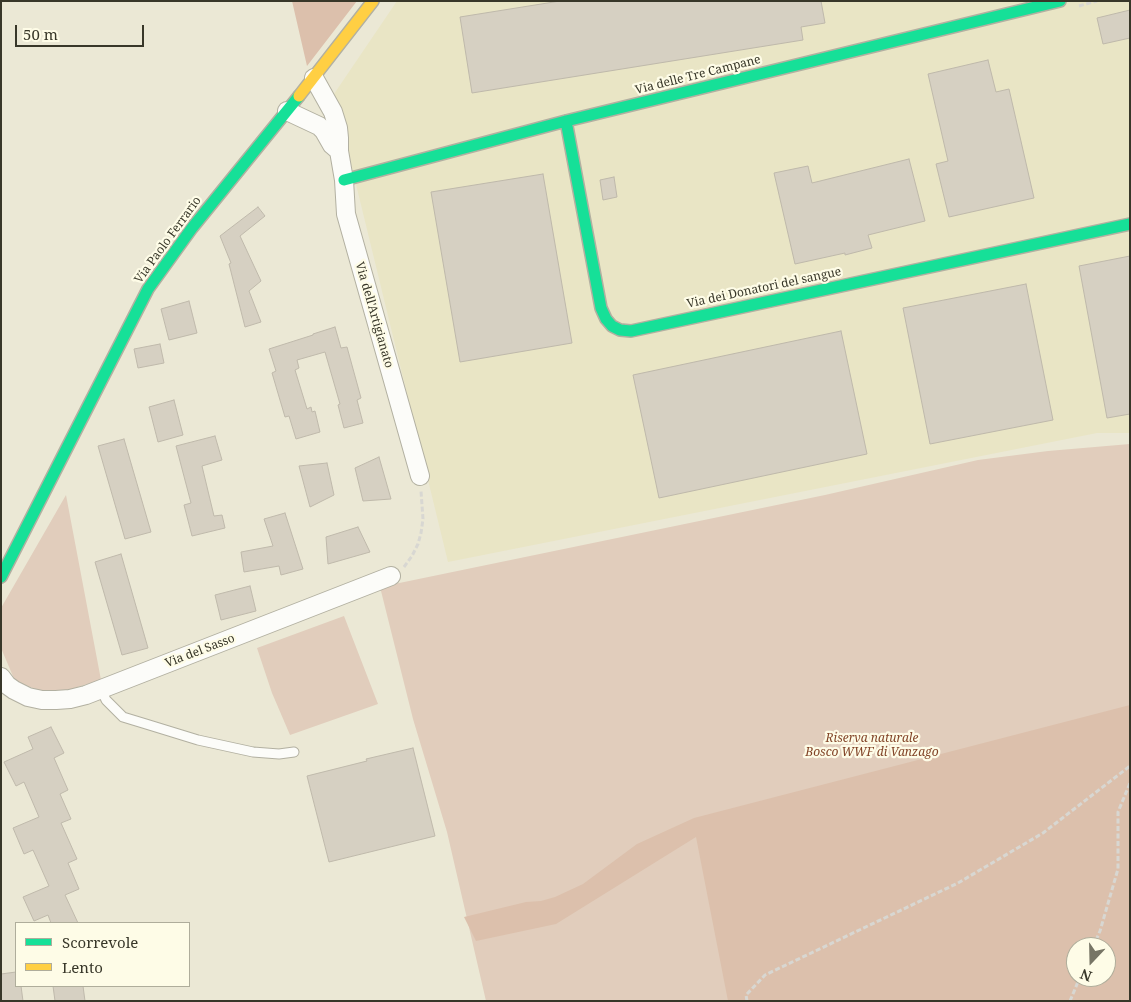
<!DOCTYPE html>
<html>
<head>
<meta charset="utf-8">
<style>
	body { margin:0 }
	#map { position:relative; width:1131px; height:1002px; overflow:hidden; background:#ebe8d5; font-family:"Noto Serif",serif }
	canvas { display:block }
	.frame { position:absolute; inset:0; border:2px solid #383729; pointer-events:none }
	.legend { position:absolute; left:15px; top:922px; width:175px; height:65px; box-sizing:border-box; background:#fefce7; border:1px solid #afad9b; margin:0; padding:6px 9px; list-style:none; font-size:15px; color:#383729 }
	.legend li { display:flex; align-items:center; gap:10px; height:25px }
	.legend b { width:25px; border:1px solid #afad9b }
	.north { position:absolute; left:1066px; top:937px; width:50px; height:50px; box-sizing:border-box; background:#fefce7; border:1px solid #afad9b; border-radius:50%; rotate:201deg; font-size:14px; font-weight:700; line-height:20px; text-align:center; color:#383729 }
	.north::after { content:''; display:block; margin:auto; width:18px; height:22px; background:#777565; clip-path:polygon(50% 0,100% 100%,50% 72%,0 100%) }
	.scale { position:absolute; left:15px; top:25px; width:129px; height:22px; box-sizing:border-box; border:2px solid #383729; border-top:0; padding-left:6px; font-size:15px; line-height:18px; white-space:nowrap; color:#383729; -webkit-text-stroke:4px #fefce7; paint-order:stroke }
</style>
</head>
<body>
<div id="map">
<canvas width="1131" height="1002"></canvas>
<div class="frame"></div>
<ul class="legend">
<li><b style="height:6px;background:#16e098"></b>Scorrevole</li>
<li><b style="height:6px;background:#ffcf43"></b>Lento</li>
</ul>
<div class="north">N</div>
<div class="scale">50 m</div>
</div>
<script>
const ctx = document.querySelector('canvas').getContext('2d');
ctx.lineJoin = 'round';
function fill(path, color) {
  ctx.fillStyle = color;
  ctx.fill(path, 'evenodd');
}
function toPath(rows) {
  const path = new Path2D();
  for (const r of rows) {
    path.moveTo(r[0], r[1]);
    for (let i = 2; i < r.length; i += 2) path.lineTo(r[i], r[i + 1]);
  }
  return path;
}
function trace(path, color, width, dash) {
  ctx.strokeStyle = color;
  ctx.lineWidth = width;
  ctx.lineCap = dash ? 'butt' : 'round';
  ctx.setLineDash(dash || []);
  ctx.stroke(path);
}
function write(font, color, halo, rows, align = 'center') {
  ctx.font = font + ' "Noto Serif",serif';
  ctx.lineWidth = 4.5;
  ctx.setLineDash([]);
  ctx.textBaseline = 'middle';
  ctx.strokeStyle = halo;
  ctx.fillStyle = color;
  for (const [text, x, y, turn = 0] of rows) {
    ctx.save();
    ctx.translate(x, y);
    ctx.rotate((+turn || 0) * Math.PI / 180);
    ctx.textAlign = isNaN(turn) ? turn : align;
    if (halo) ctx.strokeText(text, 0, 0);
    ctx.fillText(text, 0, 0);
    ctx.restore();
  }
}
const built = toPath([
	[397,1,1130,1,1130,433,1097,433,448,562,334,94]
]);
const green = toPath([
	[1130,444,1130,1001,486,1001,447,832,413,719,380,587,825,495,978,460,1048,451],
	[1076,947,1106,947,1106,977,1076,977],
	[66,495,101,680,61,692,43,692,15,681,1,648,1,608],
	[344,616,378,704,290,735,272,693,257,648]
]);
const forest = toPath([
	[292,1,357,1,307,66],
	[1130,705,1130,1001,728,1001,696,837,556,924,476,941,464,917,526,902,541,901,555,897,583,884,637,844,694,818],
	[1076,947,1106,947,1106,977,1076,977]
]);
const building = toPath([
	[560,1,821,1,825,23,801,27,803,40,472,93,460,17,560,1],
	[1130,10,1130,38,1103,44,1097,18,1130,10],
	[988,60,996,92,1009,89,1034,198,949,217,936,164,948,161,928,74,988,60],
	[909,159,925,221,868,235,872,248,845,255,845,253,795,264,774,173,808,166,812,183,909,159],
	[543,174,572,343,460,362,431,192,543,174],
	[614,177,617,197,603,200,600,180,614,177],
	[258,207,265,216,240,236,261,281,249,291,261,322,245,327,229,264,231,263,220,236,258,207],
	[1130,256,1130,414,1107,418,1079,266,1130,256],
	[1026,284,1053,420,930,444,903,308,1026,284],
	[189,301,197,333,169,340,161,309,189,301],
	[335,327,341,348,347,347,361,398,357,400,363,423,344,428,338,405,340,404,325,352,297,360,299,368,295,370,307,409,311,407,312,412,315,411,320,432,296,439,289,416,285,417,272,373,276,371,269,349,313,335,313,334,335,327],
	[841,331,867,454,659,498,633,375,841,331],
	[160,344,164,363,138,368,134,349,160,344],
	[174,400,183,435,158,442,149,407,174,400],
	[215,436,222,460,202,466,214,516,222,515,225,528,192,536,184,505,191,503,176,446,215,436],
	[124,439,151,532,125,539,98,446,124,439],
	[379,457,391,499,363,501,355,468,379,457],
	[327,463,334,495,310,507,299,466,327,463],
	[285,513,303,569,281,575,279,566,244,572,241,552,273,546,264,519,285,513],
	[358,527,370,552,328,564,326,537,358,527],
	[121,554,148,648,122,655,95,562,121,554],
	[250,586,256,611,221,620,215,595,250,586],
	[51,727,64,753,54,758,68,790,60,794,71,819,61,823,77,859,68,863,79,889,65,895,78,923,51,923,48,915,34,921,23,897,49,886,33,850,24,854,13,828,39,817,24,782,16,786,4,762,33,749,28,737,51,727],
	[413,748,435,836,329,862,307,776,367,761,366,759,413,748],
	[16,972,16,986,21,986,23,1001,1,1001,1,974,16,972],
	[53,986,83,986,85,1001,55,1001,53,986]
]);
const path = toPath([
	[1079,6,1097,1],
	[404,567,412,556,418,544,421,533,423,519,421,491],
	[1093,947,1100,931,1118,869,1118,812,1130,783],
	[747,1001,746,995,765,975,958,883,1043,833,1130,766],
	[1070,1001,1080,977]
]);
const lane = toPath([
	[101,689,106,700,123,717,146,724,198,740,253,752,279,754,294,752]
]);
const street = toPath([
	[314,78,333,112,338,128,339,138,339,151,344,180,346,214,420,476],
	[287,111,319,126,324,131,332,145,339,151],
	[1,677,7,685,14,690,28,697,42,700,56,700,70,699,86,695,391,576]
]);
const fast = toPath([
	[566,121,601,308,606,319,612,326,620,330,631,331,1130,224],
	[344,180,566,121,1060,1],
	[1,577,148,289,192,228,299,96]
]);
const slow = toPath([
	[299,96,373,1]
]);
const streetNames = [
	["Via delle Tre Campane",698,75,-14],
	["Via Paolo Ferrario",168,240,-54],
	["Via dei Donatori del sangue",764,288,-12],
	["Via dell'Artigianato",374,315,74],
	["Via del Sasso",200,651,-21]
];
const parkNames = [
	["Riserva naturale",872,739],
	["Bosco WWF di Vanzago",872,753]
];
fill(built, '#e9e5c5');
fill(green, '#e1cdbc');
fill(forest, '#dcc0ac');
fill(building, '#d6d0c2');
trace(building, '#bfb9ab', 1);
trace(lane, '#b2b0a1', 11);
trace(street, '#b2b0a1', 20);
trace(fast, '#b2b0a1', 14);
trace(slow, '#b2b0a1', 14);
trace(path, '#d8d7d2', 3, [5, 2.5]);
trace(lane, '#fcfcf9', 9);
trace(street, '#fcfcf9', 18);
trace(fast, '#16e098', 11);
trace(slow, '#ffcf43', 11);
write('12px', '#383729', '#fefce7', streetNames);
write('italic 12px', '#824427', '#fefce7', parkNames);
</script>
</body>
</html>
